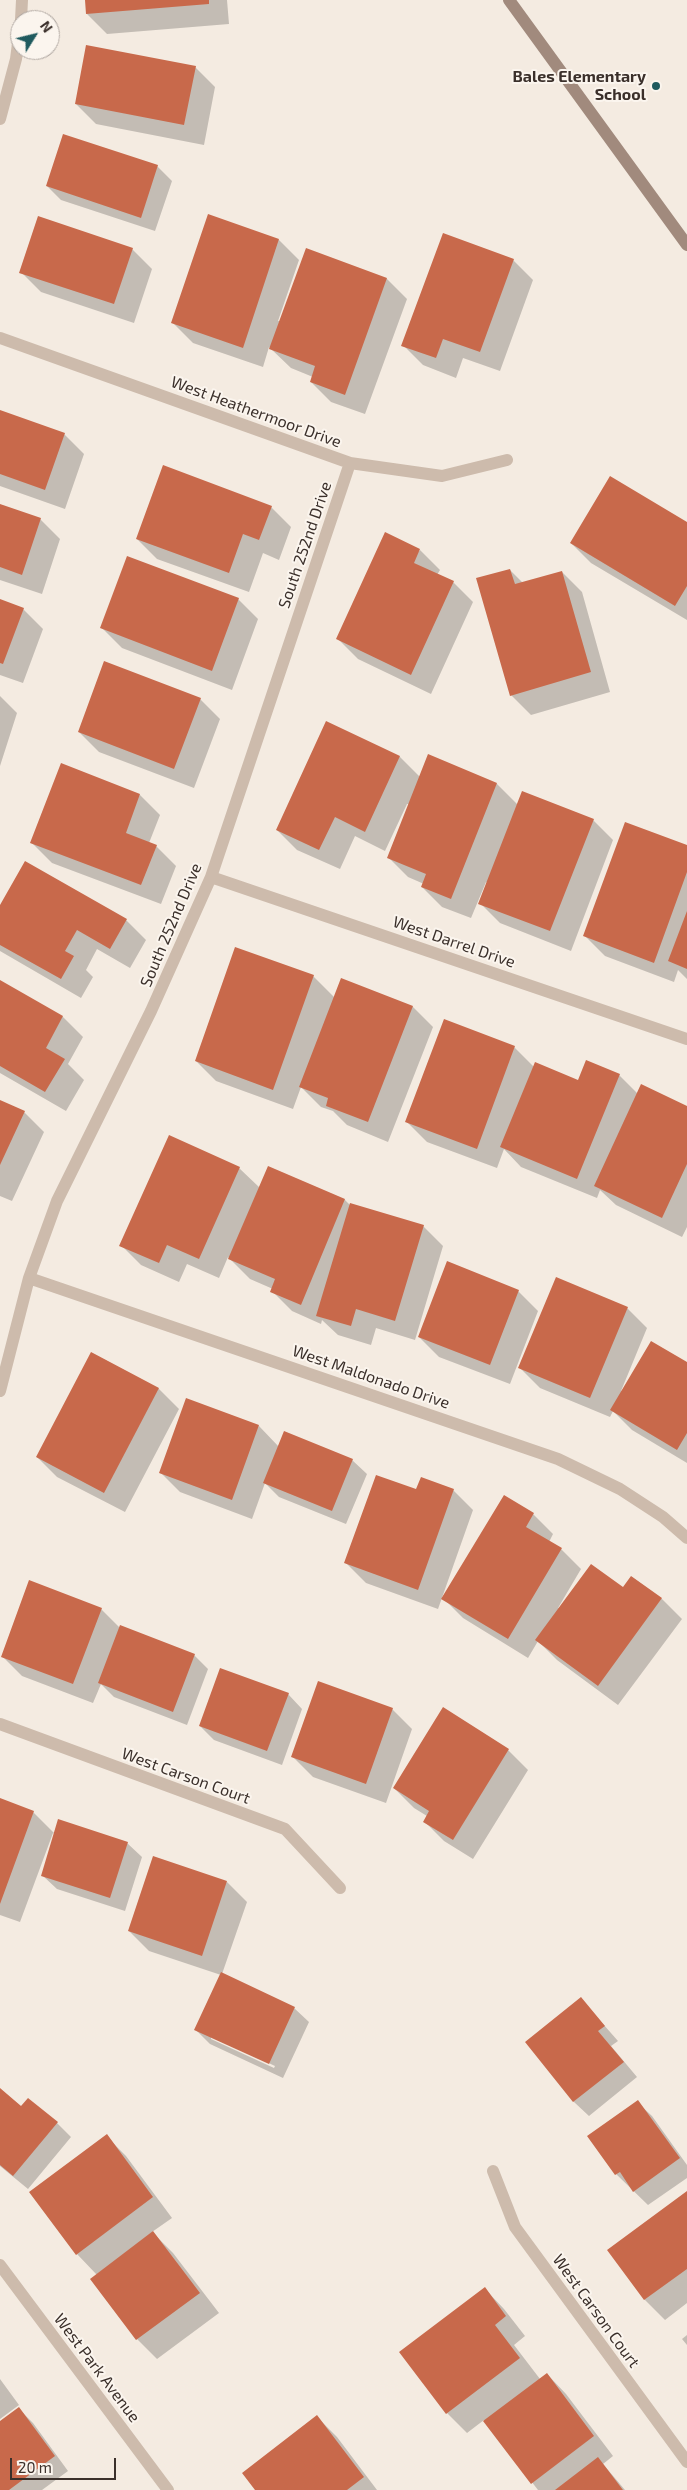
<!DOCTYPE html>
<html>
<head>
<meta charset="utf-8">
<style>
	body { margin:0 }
	#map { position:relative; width:687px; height:2490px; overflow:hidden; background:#f4ebe1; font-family:"Exo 2",sans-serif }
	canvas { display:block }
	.north { position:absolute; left:10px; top:10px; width:50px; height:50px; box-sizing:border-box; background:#fbf5ee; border:1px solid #aea6a0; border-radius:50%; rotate:54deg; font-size:14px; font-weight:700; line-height:20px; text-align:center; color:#3b302b }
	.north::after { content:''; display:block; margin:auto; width:18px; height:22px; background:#1f5a5e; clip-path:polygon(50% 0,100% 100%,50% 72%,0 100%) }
	.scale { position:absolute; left:10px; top:2458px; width:106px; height:22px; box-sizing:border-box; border:2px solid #3b302b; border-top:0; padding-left:6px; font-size:15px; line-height:18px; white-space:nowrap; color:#3b302b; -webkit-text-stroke:4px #fbf5ee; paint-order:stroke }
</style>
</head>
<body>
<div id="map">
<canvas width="687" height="2490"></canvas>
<div class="north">N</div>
<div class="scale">20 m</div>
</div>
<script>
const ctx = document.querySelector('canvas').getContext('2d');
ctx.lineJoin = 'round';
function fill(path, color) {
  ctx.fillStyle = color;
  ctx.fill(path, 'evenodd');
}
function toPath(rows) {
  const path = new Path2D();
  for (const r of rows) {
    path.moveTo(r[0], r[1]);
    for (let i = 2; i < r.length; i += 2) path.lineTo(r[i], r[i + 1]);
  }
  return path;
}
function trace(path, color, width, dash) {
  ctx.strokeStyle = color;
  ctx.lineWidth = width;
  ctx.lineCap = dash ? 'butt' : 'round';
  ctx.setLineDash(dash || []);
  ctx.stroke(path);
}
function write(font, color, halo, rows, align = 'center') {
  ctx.font = font + ' "Exo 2",sans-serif';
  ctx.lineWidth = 4;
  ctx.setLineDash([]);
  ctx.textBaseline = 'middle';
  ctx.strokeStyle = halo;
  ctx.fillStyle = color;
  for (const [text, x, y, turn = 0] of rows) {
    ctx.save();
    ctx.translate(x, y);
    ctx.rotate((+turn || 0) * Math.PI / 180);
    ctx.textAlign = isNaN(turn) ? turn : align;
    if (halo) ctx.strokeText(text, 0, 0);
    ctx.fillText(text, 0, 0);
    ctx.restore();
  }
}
const shadow = toPath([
	[86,0,227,0,229,24,107,34,87,14],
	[195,67,215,87,204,145,96,124,76,104],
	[157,166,172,181,155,231,61,200,47,186],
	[209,216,279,240,299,260,278,321,281,321,307,250,387,279,407,299,365,414,331,402,311,382,313,377,291,368,269,347,263,367,193,343,173,323],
	[132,249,152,269,134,323,41,292,21,272],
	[513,260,533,280,500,371,463,358,456,378,423,365,403,345],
	[0,412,64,434,84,454,65,509,0,486],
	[0,506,40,519,60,539,42,594,0,580],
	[271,507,291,527,279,560,263,553,249,592,157,559,137,539],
	[687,523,687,620,591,563,571,543],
	[420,550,440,570,437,575,453,582,473,602,431,694,358,659,338,639],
	[510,570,523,583,562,572,582,592,610,692,531,715,511,695],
	[238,599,258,619,232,690,122,648,102,628],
	[0,601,23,609,43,629,23,683,0,675],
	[0,696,17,713,0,766],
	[200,699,220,719,194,788,99,752,79,732],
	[327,723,400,757,420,777,497,784,518,805,593,820,613,840,571,951,500,923,480,903,488,883,486,882,471,918,442,907,422,887,424,884,408,877,388,857,409,804,407,804,385,851,355,836,340,869,297,850,277,830],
	[140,795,160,815,149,843,156,846,176,866,161,904,52,863,32,843],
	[687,846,687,979,678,970,674,982,605,956,585,936],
	[0,908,126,920,146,940,130,968,97,949,86,970,93,977,81,998,0,951],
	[313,976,335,998,342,980,413,1007,433,1027,388,1142,347,1125,333,1111,321,1107,301,1087,293,1109,216,1081,196,1061],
	[0,981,63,1017,83,1037,68,1064,84,1080,66,1111,0,1073],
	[514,1047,534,1067,579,1082,619,1075,638,1094,687,1107,687,1227,682,1237,616,1205,600,1190,597,1198,521,1167,504,1149,497,1168,427,1142,407,1122],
	[0,1101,24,1112,44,1132,12,1201,0,1196],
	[239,1168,260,1188,269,1168,345,1200,351,1206,423,1226,443,1246,415,1340,376,1328,371,1345,338,1335,322,1320,321,1324,292,1311,272,1291,273,1289,250,1279,228,1257,219,1278,187,1264,179,1282,141,1265,121,1245],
	[518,1291,538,1311,510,1384,439,1357,419,1337],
	[627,1308,647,1328,621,1391,687,1364,687,1463,632,1430,613,1411,610,1417,540,1388,520,1368],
	[92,1353,159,1389,179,1409,125,1512,57,1477,37,1457],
	[259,1426,279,1447,352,1460,367,1474,346,1524,279,1497,265,1483,252,1519,180,1492,160,1472],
	[417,1490,453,1490,473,1510,438,1609,366,1583,346,1563],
	[504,1497,533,1514,553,1534,549,1542,561,1549,581,1569,558,1608,623,1589,632,1577,662,1599,682,1619,618,1705,557,1660,538,1641,528,1658,463,1618,443,1598],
	[101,1609,120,1628,194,1655,208,1669,187,1725,114,1697,101,1684,93,1703,22,1676,2,1656],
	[288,1694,302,1709,282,1765,214,1740,200,1726],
	[392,1709,412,1729,386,1803,313,1777,293,1757],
	[508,1750,528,1770,473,1859,444,1841,424,1821,427,1816,414,1808,394,1788],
	[0,1799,33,1812,55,1834,127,1843,142,1857,125,1911,57,1889,42,1875,55,1834,53,1833,20,1922,0,1915],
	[227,1882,247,1902,222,1974,294,2008,309,2022,283,2078,210,2044,196,2030,221,1975,149,1951,129,1931],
	[211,2036,275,2066,274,2068,211,2039],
	[581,1999,618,2041,611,2046,637,2077,589,2116,574,2102,527,2042],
	[0,2090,22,2107,57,2123,71,2137,28,2189,0,2166],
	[637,2102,652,2116,687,2165,687,2178,648,2205,616,2174,589,2137],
	[106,2136,126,2156,172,2218,152,2232,173,2253,219,2313,157,2359,137,2339,97,2275,77,2254],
	[687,2192,687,2303,665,2320,645,2300,609,2251],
	[485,2289,504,2309,525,2336,514,2345,540,2379,547,2374,566,2394,613,2456,603,2464,625,2490,538,2490,484,2420,467,2433,447,2413],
	[687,2335,687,2345,682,2339],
	[0,2379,19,2405,0,2419],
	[19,2409,33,2423,68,2471,42,2490,0,2490,0,2422],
	[317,2417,337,2437,377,2490,256,2490]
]);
const building = toPath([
	[85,0,209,0,209,4,86,14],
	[86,45,196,66,184,125,75,104],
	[63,134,158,165,141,218,46,186],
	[208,214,279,239,243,348,171,323],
	[38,216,133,248,114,304,19,273],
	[443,233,514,259,480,352,443,339,436,358,401,346],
	[306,248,387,278,345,395,310,382,315,366,269,349],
	[0,410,65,433,45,490,0,474],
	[163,465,272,506,259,540,243,534,229,573,136,539],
	[610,476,687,522,687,586,675,606,570,543],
	[0,504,41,518,22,575,0,567],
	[385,532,420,549,414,563,454,581,411,675,336,639],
	[127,556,239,598,212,671,100,628],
	[510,569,515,584,562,571,591,672,510,696,476,578],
	[0,599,24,608,3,664,0,663],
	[104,661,201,698,174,769,78,732],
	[326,721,400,756,365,832,335,817,319,850,276,830],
	[428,754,497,783,451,899,421,887,426,874,387,858],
	[61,763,140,794,126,833,157,845,141,885,30,843],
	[522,791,594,819,550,931,478,904],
	[625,822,687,845,687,872,654,963,583,936],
	[25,861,127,919,110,949,77,930,65,951,74,956,61,979,0,945,0,905],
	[687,911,687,969,668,961],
	[235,947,314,975,273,1090,195,1061],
	[341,978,413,1006,368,1122,326,1106,328,1098,299,1087],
	[0,980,63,1016,46,1048,65,1059,45,1092,0,1066],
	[444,1019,515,1046,477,1149,405,1122],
	[586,1060,620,1074,577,1179,500,1147,535,1062,578,1080],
	[641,1084,687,1106,687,1164,662,1218,594,1186],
	[0,1100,25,1111,0,1165],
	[169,1135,240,1167,199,1259,167,1245,159,1263,119,1246],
	[268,1166,345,1199,301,1305,270,1292,275,1279,228,1259],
	[350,1203,424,1225,395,1321,356,1309,351,1326,316,1316],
	[447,1261,519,1290,490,1365,418,1337],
	[556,1277,628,1307,590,1398,518,1368],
	[651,1341,687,1362,687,1433,677,1450,610,1410],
	[91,1352,159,1388,104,1493,36,1457],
	[186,1398,259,1425,232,1500,159,1473],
	[284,1431,353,1459,332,1511,263,1483],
	[376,1475,416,1489,421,1477,454,1489,418,1590,344,1563],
	[504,1495,534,1513,526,1527,562,1548,508,1639,441,1599],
	[591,1564,623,1587,631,1576,662,1598,598,1686,535,1640],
	[29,1580,102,1608,73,1684,1,1657],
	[120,1625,195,1654,173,1712,98,1683],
	[220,1668,289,1693,267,1751,199,1726],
	[318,1681,393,1708,366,1784,291,1757],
	[443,1707,509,1749,453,1840,423,1822,429,1811,393,1788],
	[0,1798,34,1811,0,1904],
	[58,1819,128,1842,110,1898,41,1876],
	[153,1856,227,1881,202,1956,128,1931],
	[221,1972,295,2007,269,2064,194,2030],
	[581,1997,605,2026,598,2031,624,2062,573,2102,525,2042],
	[0,2088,21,2106,28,2098,58,2122,13,2176,0,2165],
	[638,2100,680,2158,633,2192,620,2172,615,2175,587,2136],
	[107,2134,153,2197,76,2255,29,2192],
	[687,2191,687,2269,644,2300,607,2250],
	[153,2231,200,2293,136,2340,90,2279],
	[485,2287,506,2316,495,2325,520,2358,446,2414,399,2352],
	[547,2373,594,2436,531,2484,483,2421],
	[19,2407,55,2456,9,2490,0,2490,0,2421],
	[317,2415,364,2477,347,2490,255,2490,242,2473],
	[598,2457,623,2490,555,2490]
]);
const street = toPath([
	[21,20,22,0],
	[0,119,16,59,20,28],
	[0,338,350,463,442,476,507,460],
	[211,877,687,1039],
	[29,1278,558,1459,620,1489,663,1517,687,1538],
	[0,1391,29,1278,57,1201,151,1011,211,877,350,463],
	[0,1724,285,1829,340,1888],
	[493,2171,515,2227,687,2462],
	[0,2265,168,2490]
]);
const secondary = toPath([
	[509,0,687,245]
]);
const markers = [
	[656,86,5,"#1f5a5e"]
];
const poiNames = [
	["Bales Elementary",646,77],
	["School",646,95]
];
const streetNames = [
	["West Heathermoor Drive",256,412,20],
	["South 252nd Drive",305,545,-71],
	["South 252nd Drive",171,925,-67],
	["West Darrel Drive",454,942,19],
	["West Maldonado Drive",371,1377,19],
	["West Carson Court",186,1776,20],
	["West Carson Court",596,2311,54],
	["West Park Avenue",97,2368,53]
];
fill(shadow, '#0003');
fill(building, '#c8694b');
trace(street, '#cdbbac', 12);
trace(secondary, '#a18a7d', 12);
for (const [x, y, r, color] of markers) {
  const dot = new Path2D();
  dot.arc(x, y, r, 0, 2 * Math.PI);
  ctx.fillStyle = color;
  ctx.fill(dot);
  trace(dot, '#fbf5ee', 2);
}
write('bold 16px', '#3b302b', '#fbf5ee', poiNames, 'right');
write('16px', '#3b302b', '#fbf5ee', streetNames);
</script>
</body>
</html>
